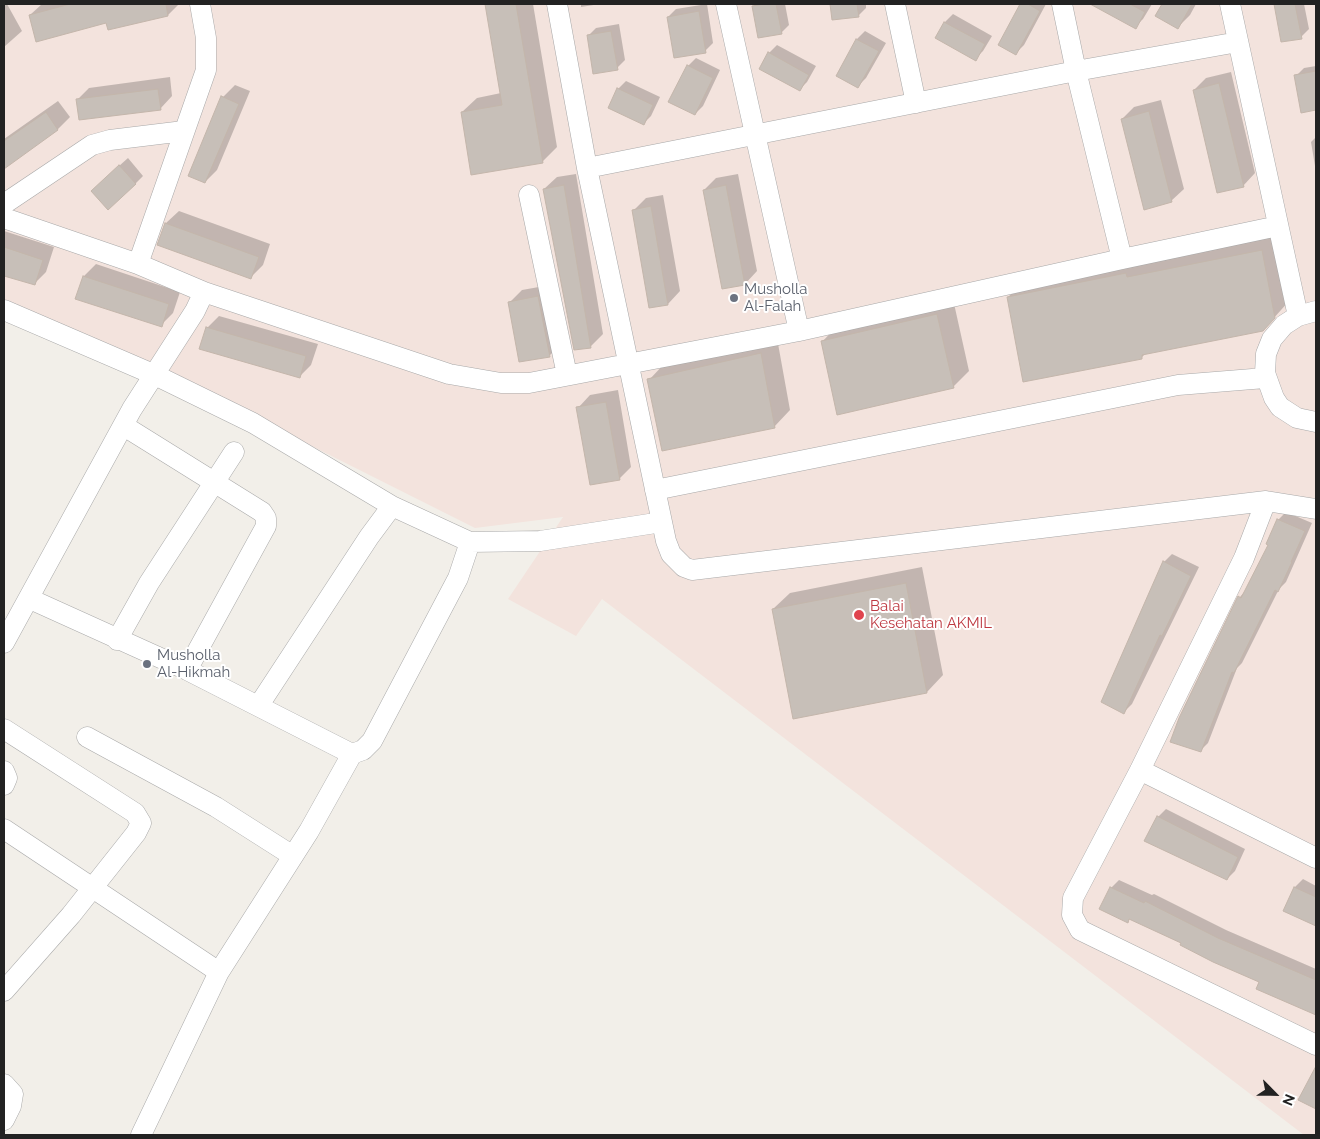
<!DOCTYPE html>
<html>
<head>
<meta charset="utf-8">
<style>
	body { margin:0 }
	#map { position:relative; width:1320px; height:1139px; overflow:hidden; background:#f2efe9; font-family:Raleway,sans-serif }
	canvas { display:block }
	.frame { position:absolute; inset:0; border:5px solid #222; pointer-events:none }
	.north { position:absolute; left:1250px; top:1069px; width:50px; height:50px; -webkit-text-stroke:4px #fff; paint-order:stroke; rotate:113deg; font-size:14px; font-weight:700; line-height:20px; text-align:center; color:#222 }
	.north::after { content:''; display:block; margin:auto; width:18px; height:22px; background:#222; clip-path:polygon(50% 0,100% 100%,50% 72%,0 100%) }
</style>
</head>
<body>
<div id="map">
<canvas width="1320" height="1139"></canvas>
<div class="frame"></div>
<div class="north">N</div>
</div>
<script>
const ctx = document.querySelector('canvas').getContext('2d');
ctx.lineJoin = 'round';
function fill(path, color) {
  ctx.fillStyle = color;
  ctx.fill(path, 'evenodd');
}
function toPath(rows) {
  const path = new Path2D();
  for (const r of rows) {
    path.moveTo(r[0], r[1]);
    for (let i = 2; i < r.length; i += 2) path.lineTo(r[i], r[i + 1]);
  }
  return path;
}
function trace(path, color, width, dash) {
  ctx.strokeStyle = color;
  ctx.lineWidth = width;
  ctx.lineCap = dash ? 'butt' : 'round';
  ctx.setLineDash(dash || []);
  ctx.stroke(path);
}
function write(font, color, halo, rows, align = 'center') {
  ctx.font = font + ' Raleway,sans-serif';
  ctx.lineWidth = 4;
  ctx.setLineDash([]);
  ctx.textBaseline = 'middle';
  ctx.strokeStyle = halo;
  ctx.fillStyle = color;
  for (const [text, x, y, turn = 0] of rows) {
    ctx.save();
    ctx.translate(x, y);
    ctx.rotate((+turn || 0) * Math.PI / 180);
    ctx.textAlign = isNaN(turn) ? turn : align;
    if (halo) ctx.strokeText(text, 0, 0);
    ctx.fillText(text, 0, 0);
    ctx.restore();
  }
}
const military = toPath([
	[4,4,1316,4,1316,1135,1304,1135,602,599,576,636,508,599,563,517,475,528,208,394,4,305]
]);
const shadow = toPath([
	[7,4,22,31,4,47,4,6],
	[42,4,179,4,168,15,107,21,30,15],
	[486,4,533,4,557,147,542,162,462,112,477,98,501,93],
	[581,4,600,4,581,7],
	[707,4,713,43,705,51,668,17,676,9],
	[756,4,785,4,789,25,781,33,754,6],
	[831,4,866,4,866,8,858,16,833,19],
	[1022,4,1046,4,1024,45,1016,53,1000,44],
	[1098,4,1152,4,1143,19,1135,27,1096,6],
	[1163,4,1196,4,1190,15,1178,27,1157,16],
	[1277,4,1304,4,1309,29,1301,37],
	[953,14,992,36,983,51,975,59,937,38,945,22],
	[619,24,625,60,617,68,588,36,596,28],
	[865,31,886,43,866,78,858,86,837,75,857,39],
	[777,45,816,66,807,82,799,90,769,53],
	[696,58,720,70,703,106,695,114,688,66],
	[1316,66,1316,109,1302,112,1296,76,1304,68],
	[1231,72,1255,173,1243,186,1194,90,1206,78],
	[170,77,172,96,160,109,77,100,89,88],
	[626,81,660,97,651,116,643,124,618,89],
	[235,85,250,91,217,170,205,182,223,97],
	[1161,100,1184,189,1171,201,1122,119,1134,107],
	[58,101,70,117,58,129,4,167,4,139],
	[1316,137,1316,172,1311,142],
	[128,158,143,176,136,183,100,183],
	[576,174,603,334,591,346,575,349,544,189,557,177],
	[738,174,757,271,745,284,704,190,716,178],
	[663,195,680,291,668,304,634,210,646,198],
	[179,211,270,244,263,265,251,277,159,244,166,223],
	[4,231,54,247,46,272,34,284,4,274],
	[1278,235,1290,300,1263,330,1147,352,1142,357,1008,297,1025,281],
	[96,264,180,292,173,313,161,325,77,298,84,276],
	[550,285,562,343,550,355,510,302,522,290],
	[953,299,969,371,953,387,822,342,838,325],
	[219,316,318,344,311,365,299,377,207,328],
	[777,338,790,410,774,427,649,380,665,363],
	[618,390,631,467,619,479,578,408,590,395],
	[1286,512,1312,523,1286,582,1279,589,1242,663,1237,668,1208,743,1200,751,1180,718,1240,597,1246,590,1270,544,1267,543,1278,520],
	[1172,554,1199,567,1132,704,1124,712,1164,562],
	[922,567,943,675,927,692,773,609,790,593],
	[1166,809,1245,849,1235,871,1227,879,1158,817],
	[1303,879,1316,886,1316,925,1285,910,1295,887],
	[1119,880,1152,895,1154,894,1226,930,1316,969,1316,1014,1258,988,1261,982,1130,918,1127,921,1111,888]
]);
const building = toPath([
	[70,4,166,4,168,16,108,30,106,23,36,42,29,15,70,4],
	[485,4,516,4,543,163,471,175,461,112,502,105,485,4],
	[764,4,776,4,782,34,758,38,752,6,764,4],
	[830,4,857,4,859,17,832,20,830,4],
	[1020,4,1028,4,1040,11,1016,55,998,45,1020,4],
	[1090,4,1130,4,1145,12,1136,29,1090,4],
	[1162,4,1192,4,1178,29,1155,16,1162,4],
	[1274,4,1295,4,1302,39,1281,42,1274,4],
	[699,11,706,53,674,58,667,17,699,11],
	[944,22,985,44,976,61,935,38,944,22],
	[611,31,618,70,593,74,587,35,611,31],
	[856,39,879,51,858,88,836,76,856,39],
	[768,52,809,75,800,91,759,69,768,52],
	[687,65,713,78,695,115,668,102,687,65],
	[1316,71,1316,110,1301,113,1294,75,1316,71],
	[1219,83,1244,187,1217,193,1193,90,1219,83],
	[617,88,653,105,644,125,608,108,617,88],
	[158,89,161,110,79,120,76,99,158,89],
	[221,96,239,104,205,183,188,176,221,96],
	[1149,111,1172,202,1144,210,1121,119,1149,111],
	[46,112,58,130,4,169,4,141,46,112],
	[119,165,136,184,108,210,91,191,119,165],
	[564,185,591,348,574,350,543,189,564,185],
	[726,185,745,285,722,289,703,190,726,185],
	[651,206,668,305,649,308,632,210,651,206],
	[165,223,259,257,251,279,157,245,165,223],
	[4,247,43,260,35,285,4,276,4,247],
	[1262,250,1275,318,1263,331,1142,355,1142,359,1023,382,1007,297,1126,273,1127,277,1262,250],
	[83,276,169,304,162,327,75,299,83,276],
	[538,296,550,357,519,362,508,302,538,296],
	[937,314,954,388,837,415,821,341,937,314],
	[206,327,306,356,300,378,199,349,206,327],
	[761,353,775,428,662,451,647,379,761,353],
	[606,402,620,480,590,485,576,407,606,402],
	[1277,519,1305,531,1291,562,1292,562,1278,592,1275,590,1234,673,1232,672,1201,752,1170,742,1179,718,1238,596,1241,598,1268,545,1266,544,1277,519],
	[1163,561,1191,576,1162,636,1160,635,1124,714,1101,702,1163,561],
	[906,583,927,693,793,719,772,609,906,583],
	[1157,816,1238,857,1227,880,1144,841,1157,816],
	[1110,887,1144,903,1145,901,1218,938,1316,980,1316,1015,1256,989,1259,982,1213,962,1180,945,1181,943,1129,919,1128,923,1099,909,1110,887],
	[1294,887,1316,897,1316,926,1283,911,1294,887],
	[1316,1066,1316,1109,1298,1100,1316,1066]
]);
const minor = toPath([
	[557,4,587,168,666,541,671,554,684,567,692,570,1266,501,1316,509],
	[726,4,799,331],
	[895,4,916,103],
	[1062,4,1076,71,1122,259],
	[1230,4,1298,316],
	[587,168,1076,71,1238,42],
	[529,195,567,375],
	[4,204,92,145,110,140,184,131],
	[4,218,138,264,204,292],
	[138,264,206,70,206,38,200,4],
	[4,310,155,375,253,423,392,506,470,542,540,541,662,522],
	[1316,311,1298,316,1284,325,1272,339,1266,354,1265,373,1274,398,1280,407,1297,418,1316,422],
	[124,426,262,512,266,518,266,526,187,670],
	[655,490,1178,385,1265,378],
	[1266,501,1244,558,1140,770,1073,898,1072,915,1080,930,1316,1045],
	[30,599,187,670,352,754],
	[117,640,149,583,234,452],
	[4,643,132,409,195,311,204,292,449,374,501,383,529,383,799,331,1122,259,1278,226],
	[259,705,369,537,392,506],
	[4,729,135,813,141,823,136,833,71,915,4,991],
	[87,737,216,807,293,856],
	[1140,770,1316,858],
	[4,771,7,778,4,785],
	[4,829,219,972],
	[4,1084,13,1094,11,1106,4,1120],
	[141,1135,219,972,309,831,352,754,363,750,372,741,458,578,470,542]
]);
const markers = [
	[734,298,5,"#6b7280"],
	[859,615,6,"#e0444e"],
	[147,664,5,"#6b7280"]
];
const worshipNames = [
	["Musholla",744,289],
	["Al-Falah",744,306],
	["Musholla",157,655],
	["Al-Hikmah",157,672]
];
const healthNames = [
	["Balai",870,606],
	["Kesehatan AKMIL",870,623]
];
fill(military, '#f3e3dd');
fill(shadow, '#0003');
fill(building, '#c7bfb8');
trace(building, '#c4b6ab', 1);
trace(minor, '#a9a9a9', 21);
trace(minor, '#fff', 20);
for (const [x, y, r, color] of markers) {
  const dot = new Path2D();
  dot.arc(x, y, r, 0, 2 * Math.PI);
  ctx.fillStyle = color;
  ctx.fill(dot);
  trace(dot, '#fff', 2);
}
write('15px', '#5b616d', '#fff', worshipNames, 'left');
write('15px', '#be3a42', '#fff', healthNames, 'left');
</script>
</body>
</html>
